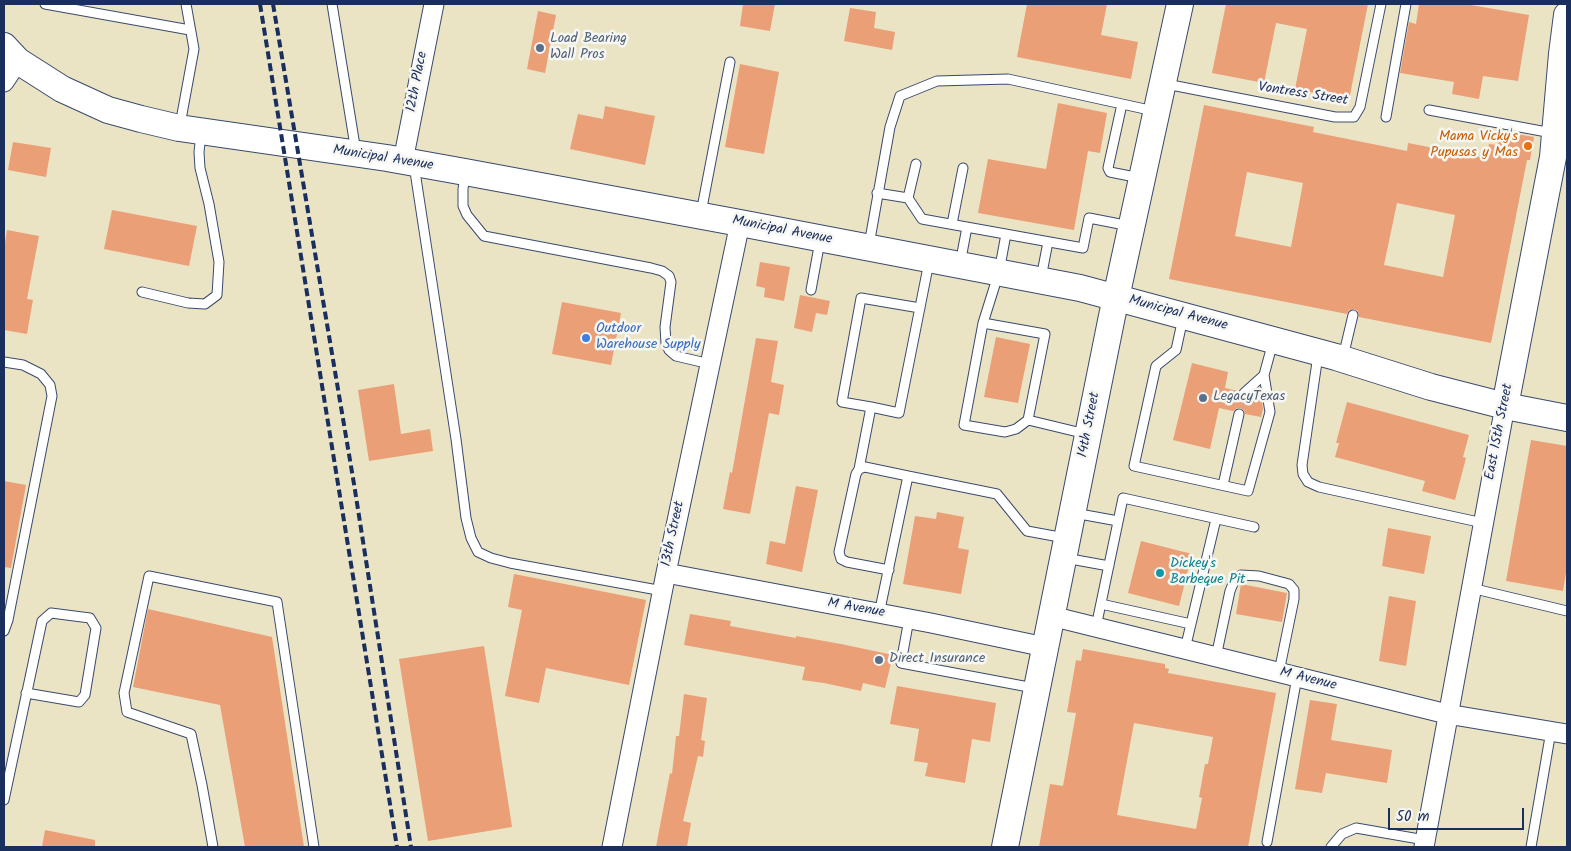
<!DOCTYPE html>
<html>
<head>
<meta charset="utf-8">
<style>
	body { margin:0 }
	#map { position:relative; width:1571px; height:851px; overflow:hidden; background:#eae4c5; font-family:Kalam,sans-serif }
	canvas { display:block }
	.frame { position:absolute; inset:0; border:5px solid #1b2f5e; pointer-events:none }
	.scale { position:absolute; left:1388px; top:808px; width:136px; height:22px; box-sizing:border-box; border:2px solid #1b2f5e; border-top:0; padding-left:6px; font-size:15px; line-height:18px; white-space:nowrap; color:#1b2f5e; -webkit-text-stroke:4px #f6f6f2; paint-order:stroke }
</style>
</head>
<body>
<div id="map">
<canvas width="1571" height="851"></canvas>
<div class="frame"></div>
<div class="scale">50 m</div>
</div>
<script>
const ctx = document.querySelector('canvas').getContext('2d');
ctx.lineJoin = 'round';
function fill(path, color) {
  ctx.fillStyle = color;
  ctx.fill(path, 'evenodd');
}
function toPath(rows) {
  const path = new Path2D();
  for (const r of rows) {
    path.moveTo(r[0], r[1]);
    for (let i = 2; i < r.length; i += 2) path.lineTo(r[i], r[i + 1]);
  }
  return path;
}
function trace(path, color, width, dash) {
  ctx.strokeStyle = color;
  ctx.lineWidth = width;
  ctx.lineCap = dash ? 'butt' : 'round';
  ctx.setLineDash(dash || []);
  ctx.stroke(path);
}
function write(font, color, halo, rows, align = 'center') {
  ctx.font = font + ' Kalam,sans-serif';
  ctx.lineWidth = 5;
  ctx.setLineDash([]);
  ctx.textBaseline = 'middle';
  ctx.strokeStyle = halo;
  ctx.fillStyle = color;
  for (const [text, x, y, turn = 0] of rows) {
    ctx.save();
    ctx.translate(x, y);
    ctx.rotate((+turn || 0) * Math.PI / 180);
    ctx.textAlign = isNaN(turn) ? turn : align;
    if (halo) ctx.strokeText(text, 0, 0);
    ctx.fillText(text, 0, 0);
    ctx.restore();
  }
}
const building = toPath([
	[743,4,775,4,770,31,740,26],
	[1027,4,1107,4,1101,35,1138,42,1131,79,1017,57],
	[1226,4,1368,4,1349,100,1295,89,1307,29,1276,23,1264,83,1212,73],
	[1419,4,1465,4,1529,15,1518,81,1483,76,1479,99,1452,94,1454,82,1400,73,1409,22,1416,24],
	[850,8,876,12,874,28,895,32,892,50,844,41],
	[538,11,556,15,545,73,527,69],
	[740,64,779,72,764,154,725,147],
	[1058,103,1107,113,1100,153,1088,151,1074,230,978,213,988,159,1046,169],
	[1204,105,1314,127,1313,132,1407,151,1408,143,1486,158,1489,144,1497,145,1500,131,1534,137,1530,160,1527,160,1491,343,1359,317,1358,311,1354,309,1349,310,1347,314,1169,279],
	[1247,172,1303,183,1291,247,1235,236],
	[1397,203,1455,215,1443,277,1384,265],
	[605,106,655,116,645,165,570,149,578,114,603,119],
	[13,142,51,148,46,177,8,170],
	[112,210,197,226,189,266,104,249],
	[7,230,39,236,27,299,33,300,27,334,4,330,4,249],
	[760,262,790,267,784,301,764,297,765,288,756,286],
	[800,295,830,301,827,315,816,313,812,332,794,328],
	[562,302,621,313,611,365,552,354],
	[996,337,1030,344,1018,403,984,397],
	[756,338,778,341,771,382,784,385,779,415,769,413,750,514,723,509,730,472,732,473],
	[1192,363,1228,372,1225,388,1238,391,1238,395,1242,399,1246,399,1252,394,1261,396,1263,409,1261,417,1245,414,1244,410,1240,408,1237,408,1233,411,1219,408,1210,449,1173,440],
	[394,384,401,434,430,429,433,451,369,461,358,390],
	[1347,402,1469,435,1463,457,1466,458,1455,500,1422,491,1425,481,1335,457,1339,443,1336,443],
	[1531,440,1567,446,1567,567,1563,591,1506,581],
	[4,481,26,485,11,568,4,567],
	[796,486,818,490,802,572,766,564,770,541,785,544],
	[937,512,964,517,958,548,969,550,961,594,903,584,915,516,936,519],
	[1388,528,1431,536,1424,574,1382,566],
	[1141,541,1192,554,1179,606,1128,593],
	[514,574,646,600,629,685,546,668,539,703,505,696,522,610,508,607],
	[1241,584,1287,593,1282,622,1236,614],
	[1389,596,1416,601,1406,666,1379,661],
	[148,609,272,637,304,847,245,847,220,705,133,687],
	[690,614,731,621,730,626,796,638,796,636,841,644,893,655,885,688,863,683,861,691,824,683,802,680,805,667,684,645],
	[484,646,512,827,428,841,399,659],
	[1083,649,1165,664,1165,668,1169,669,1168,673,1276,693,1248,847,1039,847,1050,784,1063,786,1076,713,1067,712,1076,660,1081,661],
	[1134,723,1213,737,1208,764,1205,764,1199,797,1202,798,1196,829,1117,815],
	[897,686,996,703,990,742,972,739,965,783,925,776,928,763,914,761,919,729,890,724],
	[684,694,707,698,701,740,705,741,703,757,698,756,683,821,691,823,687,847,656,847,670,773,672,774,676,736,679,736],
	[1310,700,1337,704,1331,740,1392,750,1387,783,1326,773,1322,793,1295,789],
	[45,830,95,840,95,847,42,847]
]);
const lane = toPath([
	[45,4,190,30],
	[332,4,356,152],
	[1166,84,1335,117,1354,117,1360,107,1381,4],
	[1122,104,1108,168,1110,172,1140,178],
	[1429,110,1552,133],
	[1386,117,1406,4],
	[180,125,194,49,186,4],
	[414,165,456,439,466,518,471,538,478,552,491,558,510,563,663,591],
	[465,175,463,189,463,206,467,215,484,236,651,268,662,271,669,276,671,282,665,327,666,343,669,350,676,356,710,364],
	[877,193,908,198,922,219,1083,248,1089,218,1130,226],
	[908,198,916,164],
	[701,213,730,62],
	[952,224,963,168],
	[1006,234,999,272,983,323,1045,334,1028,420,1086,434],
	[869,245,890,127,900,96,937,81,1008,79,1154,111],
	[960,264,967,227],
	[1041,278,1048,242],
	[811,290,820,241],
	[142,292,188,303,205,304,217,295,219,262,209,204,200,168,199,152,201,134],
	[1183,318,1176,350,1156,366,1134,466,1248,491,1270,412,1264,375,1273,342],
	[983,323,964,425,1005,432,1016,429,1028,420],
	[1318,355,1302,465,1303,474,1308,482,1319,487,1483,523],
	[1343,357,1353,315],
	[4,362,23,365,41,374,50,385,52,396,8,620,4,631],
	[1244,393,1264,375],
	[871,407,842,402,861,298,920,308],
	[859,469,871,407,899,413,929,262],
	[1223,485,1239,414],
	[1074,513,1118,521],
	[1065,558,1109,566],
	[889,570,847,562,841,559,839,552,856,474,859,469,865,467,908,476],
	[1471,588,1567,611],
	[1101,604,1191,624],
	[879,614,908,476,997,494,1027,531,1065,538],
	[909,619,901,663,1034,688],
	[1096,627,1123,498,1254,527],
	[1185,649,1216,519],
	[1216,657,1230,591,1235,579,1241,575,1259,576,1289,584,1294,590,1294,599,1279,672],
	[4,800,42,621,51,613,90,618,96,628,85,695,79,702,26,693],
	[1267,842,1297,677],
	[213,847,202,785,191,734,127,712,124,693,149,576,277,602,314,847],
	[1331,847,1342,834,1356,828,1425,840],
	[1531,847,1551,731]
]);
const street = toPath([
	[4,82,18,61],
	[403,161,434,4],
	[666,573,931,623,1045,647],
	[1051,616,1447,714,1567,734],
	[612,847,666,573,740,223],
	[1424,847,1505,406]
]);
const secondary = toPath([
	[4,46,18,61,62,89,108,110,141,119,179,128,387,158,465,172,740,223,1080,288,1336,357,1431,387,1505,406,1567,418],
	[1505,406,1553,157,1562,54,1567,15],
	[1005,847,1112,316,1180,4]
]);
const rail = toPath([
	[260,4,397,847],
	[273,4,354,484,411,847]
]);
const markers = [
	[540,48,5,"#5c6f8a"],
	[1528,146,5,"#e8710a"],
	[586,338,5,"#3f7fe0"],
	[1203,398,5,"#5c6f8a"],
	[1160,573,5,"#0f9aa8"],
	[879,660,5,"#5c6f8a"]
];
const serviceNames = [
	["Load Bearing",550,40],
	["Wall Pros",550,56],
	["LegacyTexas",1213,398],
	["Direct Insurance",889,660]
];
const streetNames = [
	["12th Place",418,82,-79],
	["Vontress Street",1303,95,9],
	["Municipal Avenue",383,159,9],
	["Municipal Avenue",782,231,11],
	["Municipal Avenue",1178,314,15],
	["14th Street",1090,425,-79],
	["East 15th Street",1500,432,-79],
	["13th Street",674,534,-78],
	["M Avenue",856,609,10],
	["M Avenue",1308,680,14]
];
const foodNames = [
	["Mama Vicky's",1518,138],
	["Pupusas y Mas",1518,154]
];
const shopNames = [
	["Outdoor",596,330],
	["Warehouse Supply",596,346]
];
const cultureNames = [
	["Dickey's",1170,565],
	["Barbeque Pit",1170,581]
];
fill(building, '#ea9f77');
trace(lane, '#3a4a6d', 11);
trace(street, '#3a4a6d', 21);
trace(secondary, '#3a4a6d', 28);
trace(lane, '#fff', 9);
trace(street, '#fff', 19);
trace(secondary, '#fff', 26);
trace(rail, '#1b2f5e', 4, [8, 4]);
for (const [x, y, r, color] of markers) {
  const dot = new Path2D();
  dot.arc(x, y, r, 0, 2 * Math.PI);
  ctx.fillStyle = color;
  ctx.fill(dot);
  trace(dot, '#f6f6f2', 2);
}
write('14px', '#4e5e75', '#f6f6f2', serviceNames, 'left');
write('14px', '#1b2f5e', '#f6f6f2', streetNames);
write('14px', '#c56008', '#f6f6f2', foodNames, 'right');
write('14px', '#366cbe', '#f6f6f2', shopNames, 'left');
write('14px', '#0d838f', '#f6f6f2', cultureNames, 'left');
</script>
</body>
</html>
